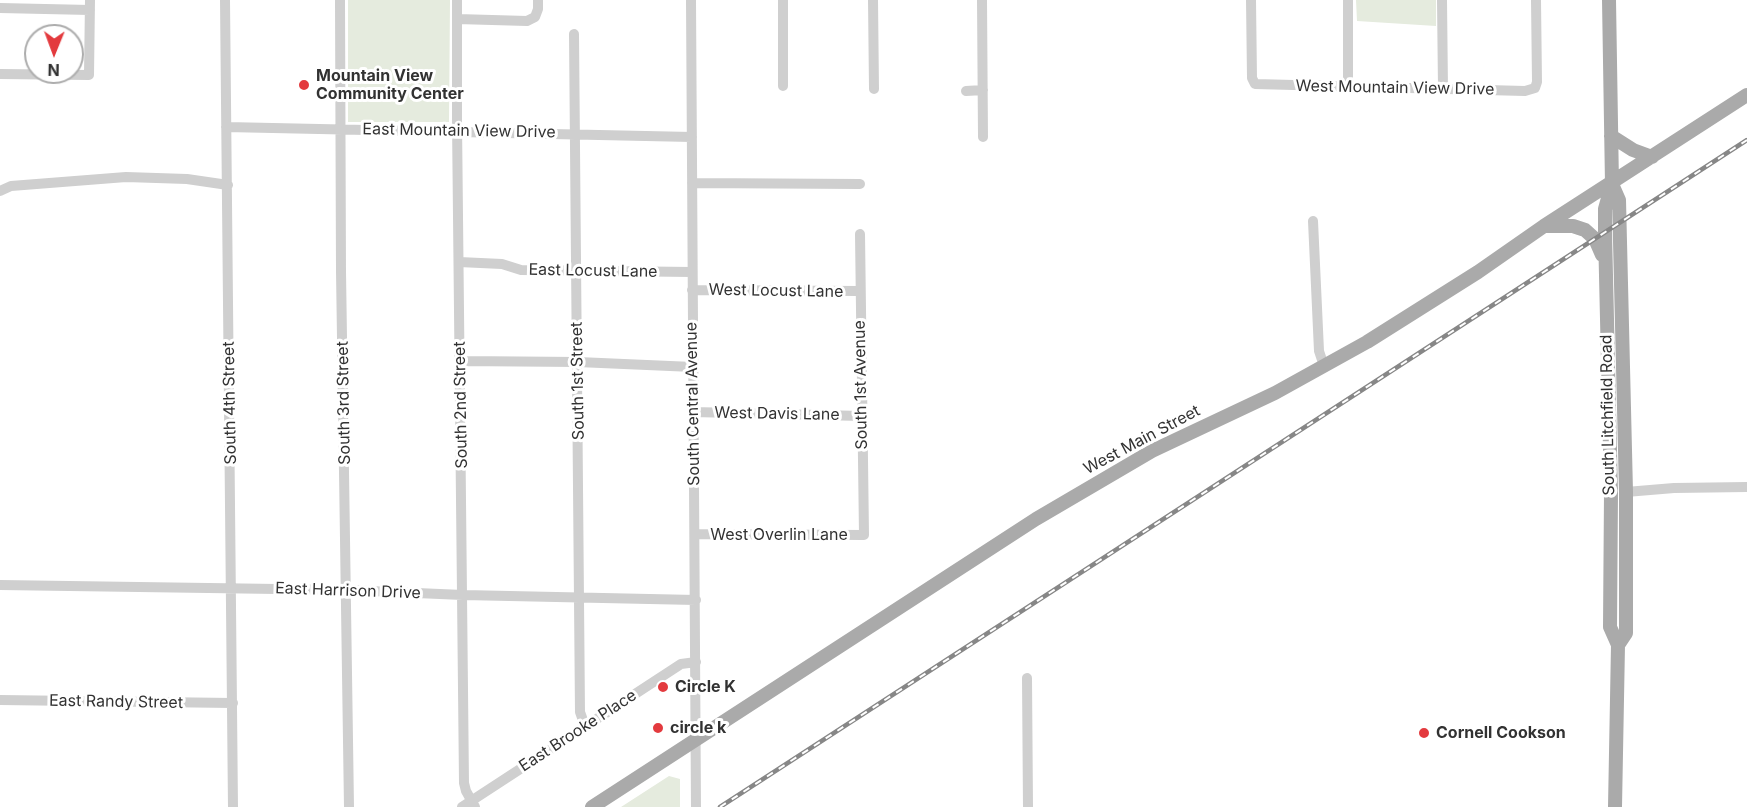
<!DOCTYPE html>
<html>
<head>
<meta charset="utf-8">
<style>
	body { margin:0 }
	#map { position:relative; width:1747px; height:807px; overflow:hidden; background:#fff; font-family:Inter,sans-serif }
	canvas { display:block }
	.north { position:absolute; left:24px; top:24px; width:60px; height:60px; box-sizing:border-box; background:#fff; border:2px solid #adadad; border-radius:50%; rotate:181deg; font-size:16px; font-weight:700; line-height:24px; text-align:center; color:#323232 }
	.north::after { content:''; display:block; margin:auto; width:21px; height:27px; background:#e33a3e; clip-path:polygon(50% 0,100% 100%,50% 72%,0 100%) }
</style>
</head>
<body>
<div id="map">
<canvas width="1747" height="807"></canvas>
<div class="north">N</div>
</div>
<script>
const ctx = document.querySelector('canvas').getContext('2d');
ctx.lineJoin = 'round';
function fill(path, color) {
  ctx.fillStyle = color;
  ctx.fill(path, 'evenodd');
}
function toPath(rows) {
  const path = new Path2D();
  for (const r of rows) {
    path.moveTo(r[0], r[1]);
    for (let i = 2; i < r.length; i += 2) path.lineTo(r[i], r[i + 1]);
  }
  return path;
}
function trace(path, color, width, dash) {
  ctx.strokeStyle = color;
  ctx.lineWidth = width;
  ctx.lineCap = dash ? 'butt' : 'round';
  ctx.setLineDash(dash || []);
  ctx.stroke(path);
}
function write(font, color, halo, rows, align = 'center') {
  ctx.font = font + ' Inter,sans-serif';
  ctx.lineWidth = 6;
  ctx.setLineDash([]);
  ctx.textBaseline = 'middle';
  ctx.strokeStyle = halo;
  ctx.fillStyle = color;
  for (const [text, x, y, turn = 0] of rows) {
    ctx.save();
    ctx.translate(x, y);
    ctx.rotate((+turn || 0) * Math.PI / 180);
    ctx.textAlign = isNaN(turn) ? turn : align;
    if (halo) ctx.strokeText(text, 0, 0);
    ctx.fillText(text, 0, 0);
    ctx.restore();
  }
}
const green = toPath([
	[348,0,450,0,449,122,348,122],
	[1356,0,1436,0,1436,26,1357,21],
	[669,776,680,779,680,807,621,807]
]);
const minor = toPath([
	[225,0,233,807],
	[340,0,341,271,349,807],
	[457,0,457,122,464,783,466,791,475,807],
	[691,0,696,807],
	[783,0,783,86],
	[873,0,874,89],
	[982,0,983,137],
	[1251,0,1252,78,1255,84,1525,91,1535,88,1537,82,1536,0],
	[1348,0,1348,88],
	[1442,0,1443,89],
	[0,8,90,10],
	[457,19,527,21,535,17,538,9,538,0],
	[574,34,580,712,585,726],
	[0,74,89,75,90,0],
	[966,91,983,90],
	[226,127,692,137],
	[692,183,860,184],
	[0,191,11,186,126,177,187,179,228,185],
	[1313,221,1319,351,1324,366],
	[459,262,502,264,521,270,692,272],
	[692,290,859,291],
	[460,361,578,362,693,367],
	[693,412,862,416],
	[1626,492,1674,488,1747,487],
	[695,534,864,535,860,234],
	[0,585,347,590,463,595,696,600],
	[1027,678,1028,807],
	[0,700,233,703],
	[462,807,681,664,696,662]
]);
const major = toPath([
	[1609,0,1612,184,1605,209,1605,232,1611,493,1610,627,1618,645,1615,807],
	[1611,136,1633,150,1652,157],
	[1612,184,1619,200,1626,492,1626,633,1618,645],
	[1544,226,1573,226,1585,230,1595,239,1602,255],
	[592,807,1036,519,1152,451,1275,393,1367,342,1478,272,1544,226,1747,95]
]);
const rail = toPath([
	[720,807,1747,140]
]);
const markers = [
	[304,85,6,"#e33a3e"],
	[663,687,6,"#e33a3e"],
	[658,728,6,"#e33a3e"],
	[1424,733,6,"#e33a3e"]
];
const poiNames = [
	["Mountain View",316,76],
	["Community Center",316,94],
	["Circle K",675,687],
	["circle k",670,728],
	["Cornell Cookson",1436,733]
];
const streetNames = [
	["West Mountain View Drive",1395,88,1],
	["East Mountain View Drive",459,131,1],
	["East Locust Lane",593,271,1],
	["West Locust Lane",776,291,1],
	["South 1st Street",578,381,-91],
	["South 1st Avenue",861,385,-91],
	["South 4th Street",230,403,-91],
	["South 3rd Street",344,403,-91],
	["South Central Avenue",693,404,-91],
	["South 2nd Street",461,405,-91],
	["West Davis Lane",777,414,1],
	["South Litchfield Road",1608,415,-91],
	["West Main Street",1142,440,-28],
	["West Overlin Lane",779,535],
	["East Harrison Drive",348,591,2],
	["East Randy Street",116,702,1],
	["East Brooke Place",578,731,-33]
];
fill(green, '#e5ebde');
trace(minor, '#cfcfcf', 10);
trace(major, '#aaa', 14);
trace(rail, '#878787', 4.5);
trace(rail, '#fff', 2, [7]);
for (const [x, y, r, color] of markers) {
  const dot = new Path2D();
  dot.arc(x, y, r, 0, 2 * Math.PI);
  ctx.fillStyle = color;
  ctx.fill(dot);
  trace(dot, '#fff', 2);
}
write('bold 16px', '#323232', '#fff', poiNames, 'left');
write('16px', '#323232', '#fff', streetNames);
</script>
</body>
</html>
